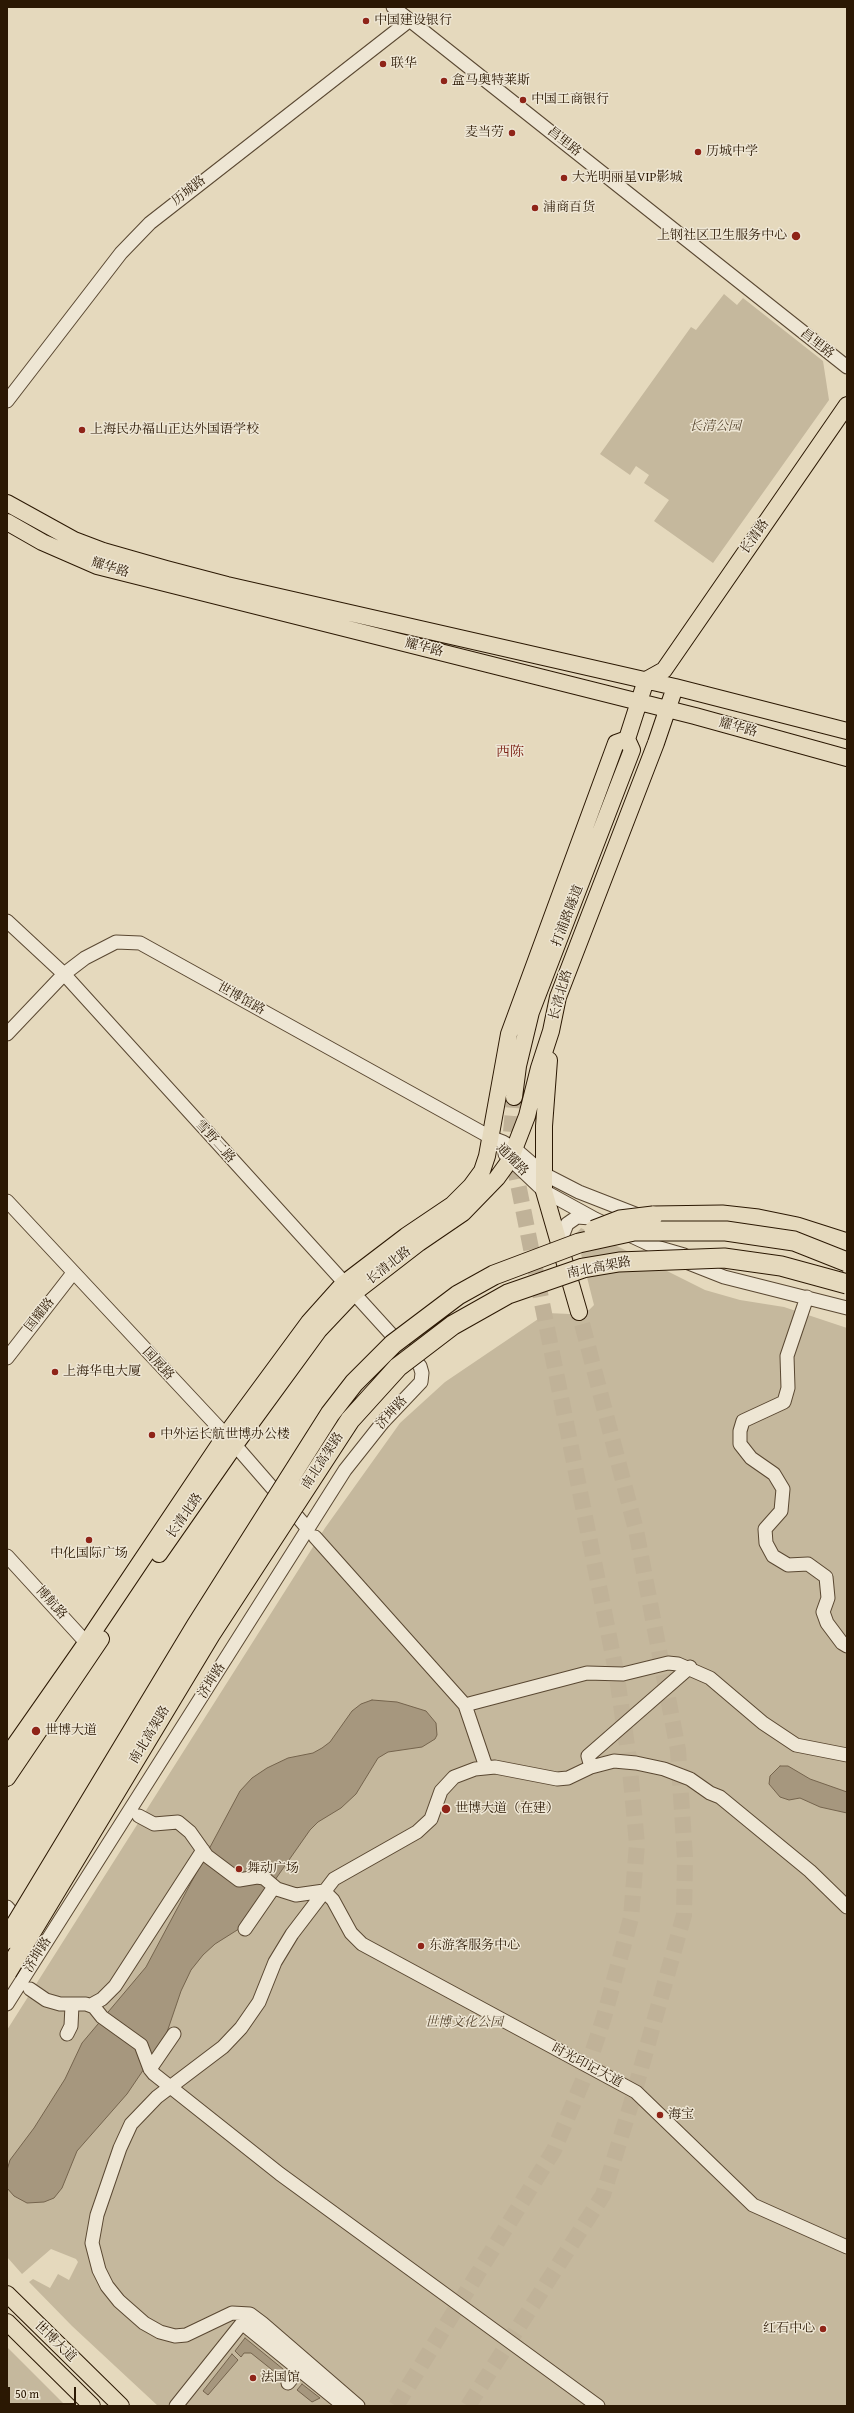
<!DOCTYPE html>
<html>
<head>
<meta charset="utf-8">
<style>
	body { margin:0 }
	#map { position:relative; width:854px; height:2413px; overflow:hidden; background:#e5d9bd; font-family:"Gentium Book Plus",serif }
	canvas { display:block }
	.frame { position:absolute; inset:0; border:8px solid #2b1803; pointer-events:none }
	.scale { position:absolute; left:8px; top:2387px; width:68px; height:18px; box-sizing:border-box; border:2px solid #2b1803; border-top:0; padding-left:5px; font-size:12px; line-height:14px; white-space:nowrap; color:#2b1803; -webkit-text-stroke:3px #eee6d4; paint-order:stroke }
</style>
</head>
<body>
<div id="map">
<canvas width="854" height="2413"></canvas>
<div class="frame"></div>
<div class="scale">50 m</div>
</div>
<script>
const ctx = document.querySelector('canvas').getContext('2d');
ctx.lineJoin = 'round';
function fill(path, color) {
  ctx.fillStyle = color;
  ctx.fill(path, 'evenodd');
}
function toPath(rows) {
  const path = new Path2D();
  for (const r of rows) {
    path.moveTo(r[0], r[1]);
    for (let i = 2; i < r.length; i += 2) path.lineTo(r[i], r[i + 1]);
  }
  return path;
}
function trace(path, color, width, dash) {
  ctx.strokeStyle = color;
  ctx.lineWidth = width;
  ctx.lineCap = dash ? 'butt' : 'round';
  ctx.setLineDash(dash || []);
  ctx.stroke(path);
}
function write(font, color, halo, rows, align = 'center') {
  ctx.font = font + ' "Gentium Book Plus","Noto Serif SC",serif';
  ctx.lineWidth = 3;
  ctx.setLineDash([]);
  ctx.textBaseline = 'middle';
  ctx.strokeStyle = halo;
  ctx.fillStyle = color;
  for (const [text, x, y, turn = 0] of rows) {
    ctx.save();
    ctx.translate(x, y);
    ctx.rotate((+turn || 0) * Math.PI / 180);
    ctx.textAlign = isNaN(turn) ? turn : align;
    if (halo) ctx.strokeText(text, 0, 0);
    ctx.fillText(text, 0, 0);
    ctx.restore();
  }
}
const green = toPath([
	[724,294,737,305,743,298,823,361,829,400,713,563,654,521,669,500,644,483,649,475,636,466,630,475,600,454,691,327,696,330],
	[581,1228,705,1290,740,1300,784,1307,847,1328,847,2406,158,2406,72,2326,29,2282,33,2279,50,2288,58,2274,69,2280,78,2262,76,2259,51,2249,22,2274,7,2257,7,2030,325,1528,400,1423,445,1382,547,1313,570,1314,589,1310,594,1305,576,1234],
	[7,2347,66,2406,7,2406]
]);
const water = toPath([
	[372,1700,397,1702,426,1711,436,1723,437,1735,435,1739,422,1747,388,1752,378,1758,356,1794,341,1808,318,1822,310,1830,242,1927,215,1944,203,1955,191,1970,181,1991,165,2038,127,2094,77,2151,62,2188,54,2198,44,2202,27,2203,14,2196,7,2188,7,2170,10,2160,34,2128,65,2079,82,2043,146,1967,240,1791,252,1778,267,1768,288,1758,313,1753,322,1748,330,1742,352,1711,361,1704,372,1700],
	[780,1766,788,1766,810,1779,847,1792,847,1813,820,1807,800,1798,789,1800,780,1797,769,1784,770,1776,780,1766],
	[245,2338,283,2369,281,2377,251,2353,244,2353,241,2357,235,2351,245,2338],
	[232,2354,238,2360,208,2395,203,2391,232,2354],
	[302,2384,320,2398,312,2402,297,2390,302,2384]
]);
const majorTunnel = toPath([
	[396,2406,554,2150,584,2078,604,2017,631,1918,637,1844,629,1759,616,1671,510,1144,514,1097],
	[468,2406,603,2195,631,2104,684,1915,685,1857,678,1750,636,1530,579,1312]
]);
const minor = toPath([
	[393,7,847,367],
	[7,401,121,253,150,223,410,20],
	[7,921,64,974,420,1366,422,1373,421,1382,383,1422,345,1470,7,2004],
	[7,1034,64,974,85,958,116,942,140,943,490,1137,503,1142,515,1149,544,1174,579,1192,638,1215],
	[505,1154,544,1191,595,1219,653,1246,684,1255],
	[7,1201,235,1445,308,1529],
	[560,1242,567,1224,577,1217,591,1218],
	[686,1262,724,1277,847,1308],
	[807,1297,787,1356,788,1388,784,1402,743,1421,740,1431,740,1444,751,1458,774,1474,783,1489,781,1511,765,1529,766,1543,773,1556,788,1565,808,1564,826,1577,828,1598,823,1612,827,1623,842,1643,847,1646],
	[7,1358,73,1273],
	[315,1537,465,1705,486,1767],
	[7,1556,93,1650],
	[465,1705,587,1673,623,1674,668,1663,678,1664,710,1678,763,1723,796,1745,847,1755],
	[591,1767,588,1756,690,1667],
	[139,1816,154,1824,178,1822,190,1832,207,1856,239,1880,257,1877,264,1878,277,1889,296,1895,324,1891,333,1900,351,1933,362,1944,636,2092,753,2205,847,2247],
	[7,1907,23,1925],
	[245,1929,274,1887],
	[30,1989,46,2000,60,2004,86,2004,94,2007,102,2017,141,2045,150,2069,154,2074,280,2174,598,2406],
	[91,2005,102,1999,115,1986,203,1850],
	[67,2034,71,2026,72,2005],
	[150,2069,174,2034],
	[243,2324,344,2406],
	[288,2383,304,2364],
	[176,2406,247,2317],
	[358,2406,262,2323,250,2314,232,2313,186,2335,175,2336,160,2332,144,2323,119,2301,107,2286,99,2270,92,2243,97,2215,120,2148,131,2124,157,2097,223,2047,241,2028,259,2002,275,1962,292,1934,334,1879,417,1832,431,1819,441,1791,454,1777,475,1769,495,1767,557,1779,568,1778,591,1767,614,1761,636,1763,664,1769,690,1779,710,1793,720,1797,810,1871,847,1907]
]);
const major = toPath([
	[7,503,74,540,103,551,166,569,227,585,675,687,847,731],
	[7,522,42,542,97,566,695,716,847,758],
	[549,1060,544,1126,544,1191,579,1312],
	[514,1097,518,1066,531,1012,632,750,627,739],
	[159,1554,235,1445,319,1330,353,1294,419,1243,463,1213,497,1178,510,1160,527,1116,539,1068,551,1031,558,997,656,743,675,687],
	[7,1756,86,1643,225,1436,309,1322,343,1284,406,1236,452,1205,471,1186,482,1171,487,1156,509,1034,616,743,627,739,646,680,664,670,847,405],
	[7,1778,101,1639],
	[7,2294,121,2406],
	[7,2322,92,2406]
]);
const highway = toPath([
	[653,1216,722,1215,758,1219,797,1227,847,1243]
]);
const highwayBridge = toPath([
	[594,1230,620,1220,653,1216],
	[7,1939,196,1626,330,1414,354,1383,393,1344,458,1295,494,1275,579,1243,634,1231,726,1231,794,1241,847,1262],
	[7,1972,210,1635,350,1420,398,1367,453,1325,508,1294,583,1268,619,1262,724,1258,781,1266,847,1284]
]);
const markers = [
	[366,21,4,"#8f2418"],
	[383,64,4,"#8f2418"],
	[444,81,4,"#8f2418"],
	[523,100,4,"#8f2418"],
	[512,133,4,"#8f2418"],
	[698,152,4,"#8f2418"],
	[564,178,4,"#8f2418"],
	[535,208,4,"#8f2418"],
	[796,236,5,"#8f2418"],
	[82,430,4,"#8f2418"],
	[55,1372,4,"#8f2418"],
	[152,1435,4,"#8f2418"],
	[89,1540,4,"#8f2418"],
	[36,1731,5,"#8f2418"],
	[446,1809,5,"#8f2418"],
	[239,1869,4,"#8f2418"],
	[421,1946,4,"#8f2418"],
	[660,2115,4,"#8f2418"],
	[823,2329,4,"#8f2418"],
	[253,2378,4,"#8f2418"]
];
const poiNames = [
	["中国建设银行",374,21],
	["联华",391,64],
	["盒马奥特莱斯",452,81],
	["中国工商银行",531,100],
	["麦当劳",504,133,"right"],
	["历城中学",706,152],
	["大光明丽星VIP影城",572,178],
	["浦商百货",543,208],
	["上钢社区卫生服务中心",787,236,"right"],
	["上海民办福山正达外国语学校",90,430],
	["上海华电大厦",63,1372],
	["中外运长航世博办公楼",160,1435],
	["中化国际广场",89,1554,"center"],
	["世博大道",45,1731],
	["世博大道（在建）",455,1809],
	["舞动广场",247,1869],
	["东游客服务中心",429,1946],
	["海宝",668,2115],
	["红石中心",815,2329,"right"],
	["法国馆",261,2378]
];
const streetNames = [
	["昌里路",564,142,38],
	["历城路",189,191,-38],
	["昌里路",817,344,38],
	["长清路",755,537,-55],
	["耀华路",110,568,17],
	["耀华路",424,648,14],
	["耀华路",738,728,15],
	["打浦路隧道",568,916,-69],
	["长清北路",561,995,-74],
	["世博馆路",241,999,29],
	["雪野二路",215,1142,48],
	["通耀路",512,1160,46],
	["长清北路",389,1266,-38],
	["南北高架路",599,1268,-11],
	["国耀路",40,1315,-52],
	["国展路",158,1364,47],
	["济坤路",392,1413,-48],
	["南北高架路",323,1461,-57],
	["长清北路",185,1516,-55],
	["博航路",51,1603,48],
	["济坤路",212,1681,-58],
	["南北高架路",150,1735,-59],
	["济坤路",38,1955,-58],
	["时光印记大道",587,2066,28],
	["世博大道",55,2342,44]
];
const parkNames = [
	["长清公园",715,427],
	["世博文化公园",464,2023]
];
const neighbourhoodNames = [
	["西陈",510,752]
];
fill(green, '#c5b89d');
fill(water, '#a6977e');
trace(water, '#75644d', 1);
trace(majorTunnel, '#c0b298', 16, [16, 8]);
trace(minor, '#5a4832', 15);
trace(major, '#2b1803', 18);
trace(highway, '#2b1803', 21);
trace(minor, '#eee6d4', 13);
trace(major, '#e5d9bd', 16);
trace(highway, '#e5d9bd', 19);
trace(highwayBridge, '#2b1803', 21, []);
trace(highwayBridge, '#e5d9bd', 19);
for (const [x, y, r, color] of markers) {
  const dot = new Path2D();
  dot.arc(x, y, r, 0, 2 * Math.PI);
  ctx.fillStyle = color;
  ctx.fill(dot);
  trace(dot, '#eee6d4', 1.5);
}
write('13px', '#2b1803', '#eee6d4', poiNames, 'left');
write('13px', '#2b1803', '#eee6d4', streetNames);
write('italic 13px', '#594831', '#eee6d4', parkNames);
write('14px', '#7a1f14', '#eee6d4', neighbourhoodNames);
</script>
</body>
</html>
